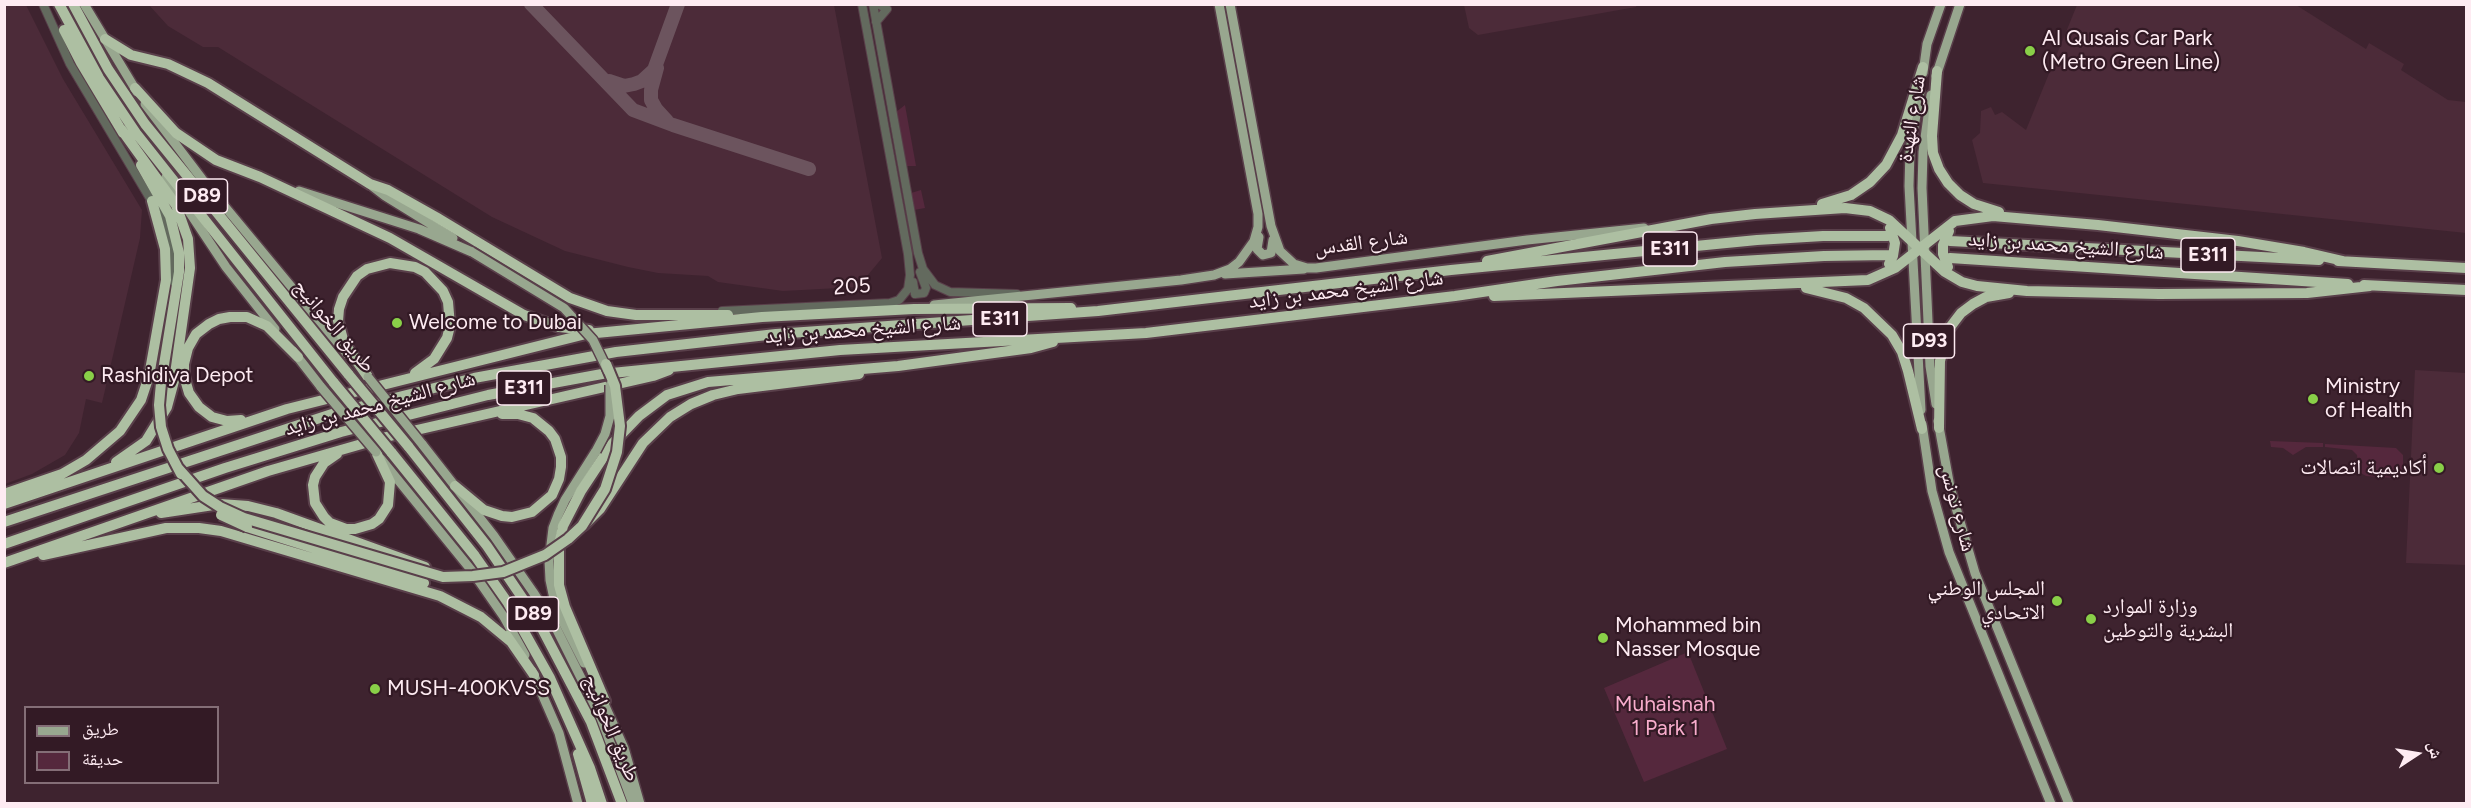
<!DOCTYPE html>
<html>
<head>
<meta charset="utf-8">
<style>
	body { margin:0 }
	#map { position:relative; width:2471px; height:808px; overflow:hidden; background:#3e232f; font-family:Figtree,"Noto Naskh Arabic",sans-serif }
	canvas { display:block }
	.frame { position:absolute; inset:0; border:6px solid #feebf2; pointer-events:none }
	.legend { position:absolute; left:24px; top:706px; width:195px; height:78px; box-sizing:border-box; background:#331a25; border:2px solid #846e77; margin:0; padding:8px 10px; list-style:none; font-size:18px; color:#feebf2 }
	.legend li { display:flex; align-items:center; gap:12px; height:30px }
	.legend b { width:30px; border:2px solid #846e77 }
	.north { position:absolute; left:2387px; top:724px; width:60px; height:60px; -webkit-text-stroke:4px #331a25; paint-order:stroke; rotate:78deg; font-size:16px; font-weight:700; line-height:24px; text-align:center; color:#feebf2 }
	.north::after { content:''; display:block; margin:auto; width:21px; height:27px; background:#feebf2; clip-path:polygon(50% 0,100% 100%,50% 72%,0 100%) }
</style>
</head>
<body>
<div id="map">
<canvas width="2471" height="808"></canvas>
<div class="frame"></div>
<ul class="legend">
<li><b style="height:8px;background:#98a78f"></b>طريق</li>
<li><b style="height:16px;background:#55283d"></b>حديقة</li>
</ul>
<div class="north">ش</div>
</div>
<script>
const ctx = document.querySelector('canvas').getContext('2d');
ctx.lineJoin = 'round';
function fill(path, color) {
  ctx.fillStyle = color;
  ctx.fill(path, 'evenodd');
}
function toPath(rows) {
  const path = new Path2D();
  for (const r of rows) {
    path.moveTo(r[0], r[1]);
    for (let i = 2; i < r.length; i += 2) path.lineTo(r[i], r[i + 1]);
  }
  return path;
}
function trace(path, color, width, dash) {
  ctx.strokeStyle = color;
  ctx.lineWidth = width;
  ctx.lineCap = dash ? 'butt' : 'round';
  ctx.setLineDash(dash || []);
  ctx.stroke(path);
}
function write(font, color, halo, rows, align = 'center') {
  ctx.font = font + ' Figtree,"Noto Naskh Arabic",sans-serif';
  ctx.lineWidth = 4.5;
  ctx.setLineDash([]);
  ctx.textBaseline = 'middle';
  ctx.strokeStyle = halo;
  ctx.fillStyle = color;
  for (const [text, x, y, turn = 0] of rows) {
    ctx.save();
    ctx.translate(x, y);
    ctx.rotate((+turn || 0) * Math.PI / 180);
    ctx.textAlign = isNaN(turn) ? turn : align;
    if (halo) ctx.strokeText(text, 0, 0);
    ctx.fillText(text, 0, 0);
    ctx.restore();
  }
}
const built = toPath([
	[4,5,26,5,63,79,142,210,140,238,102,403,86,399,79,433,65,455,32,474,5,484],
	[149,5,834,5,882,258,858,287,783,291,718,282,708,276,658,273,628,267,565,251,492,217,218,47,203,47,168,26],
	[1464,5,1464,4,1637,5,1636,7,1478,35,1469,28],
	[2077,5,2296,5,2366,49,2369,43,2404,64,2401,70,2448,100,2466,102,2466,233,1983,183,1972,140,1980,133,1981,111,1991,107,1995,115,2002,112,2026,130],
	[2415,370,2466,373,2466,565,2406,563]
]);
const green = toPath([
	[905,105,916,166,906,166,902,144,896,112],
	[921,190,925,208,914,210,911,193],
	[2270,441,2323,443,2323,447,2306,447,2293,455,2283,448,2271,447],
	[2325,444,2396,448,2403,455,2403,469,2394,478,2366,476,2359,472,2357,455,2352,450,2325,447],
	[1688,652,1727,749,1644,782,1604,688]
]);
const taxiway = toPath([
	[531,4,633,110,673,125,809,169],
	[657,68,651,90,651,100,656,109,667,121],
	[609,81,624,86,634,84,642,81,654,70,678,4]
]);
const minor = toPath([
	[43,4,70,64,164,222,172,250,174,282],
	[873,4,918,253,923,269,935,285,950,292,1017,294],
	[876,22,887,9,878,4],
	[913,282,915,294,924,293,926,288,920,272],
	[722,311,890,303,899,300,908,289,910,275,908,254,862,4]
]);
const major = toPath([
	[84,4,137,92],
	[1230,4,1271,226,1280,251,1294,264,1307,268,1316,268,1527,240,1644,228],
	[1923,73,1927,44,1941,4],
	[1936,76,1960,4],
	[1920,92,1910,150,1909,186,1921,410],
	[1931,95,1923,152,1922,188,1930,366,1936,404],
	[145,104,202,179,347,354],
	[166,177,226,267,275,329],
	[372,186,385,196,453,238],
	[299,191,419,229,472,252],
	[1259,237,1257,249,1263,255,1271,253,1273,240],
	[1225,274,1304,269],
	[934,305,1181,280,1214,275,1230,269,1239,262,1254,241,1258,227,1258,214,1219,4],
	[293,351,321,387],
	[1938,421,1950,487,1975,573,2069,804],
	[1922,424,1932,491,1949,552,2051,804],
	[422,444,494,536,533,592,556,628,601,718,633,804],
	[381,459,472,571,504,617,525,655],
	[584,663,556,608,550,580,549,561,553,528,558,515,565,500,596,451],
	[532,671,559,733,578,804],
	[601,697,624,748,640,804]
]);
const highway = toPath([
	[59,4,99,78,136,133,334,383],
	[73,4,108,69,145,124,349,375],
	[64,30,81,63,123,133],
	[105,39,131,55,168,64,208,83,370,184,388,190,436,217,570,298,607,311,636,315,728,315],
	[1937,71,1932,136,1933,153,1939,169,1948,183,1960,195,1974,204,1999,212],
	[135,88,176,133,216,160,260,177,390,238,524,315,559,327,589,330],
	[141,165,170,216,179,253,179,272,161,383],
	[1822,204,1851,195,1870,182,1886,165,1902,135,1923,67],
	[1950,241,2319,260],
	[1950,258,2348,284],
	[1487,261,1711,219,1755,214,1845,208,1870,211,1889,220,1945,272,1962,282,1977,286,2027,291,2159,294,2307,293,2370,286],
	[2338,261,2466,268],
	[1889,264,1893,256,1895,243,1890,228],
	[1948,267,1943,254,1943,245,1949,231],
	[2364,285,2466,290],
	[1806,288,1846,298,1864,308,1892,335,1902,352,1908,371,1922,429],
	[1494,296,1868,280,1895,268,1955,221,1993,216,2098,225,2238,241,2304,252,2343,261],
	[368,377,344,343,338,321,339,309,343,297,357,276,367,269,390,263,415,267,425,272,443,291,448,302,450,326,447,338,434,359,415,373],
	[241,420,227,421,212,417,199,407,189,393,184,376,184,364,188,348,196,334,209,324,219,319,230,317,247,317,267,326,298,357],
	[1939,428,1940,361,1948,330,1961,313,1973,304,1986,297,2009,293],
	[408,446,487,546,538,621,591,722,622,804],
	[391,452,475,556,508,603,550,678,590,768,602,804],
	[337,454,324,463,315,477,313,485,315,503,324,517,330,523,346,529,355,529,372,524,379,519,388,505,390,482,377,454],
	[116,462,146,441,167,407,174,381,190,268,188,239,176,205,121,129],
	[455,486,484,510,502,516,512,517,532,512,552,495,559,479,561,467,561,457,555,439,549,431,533,418,518,414,502,414],
	[4,494,62,474,86,460,120,431,141,400,149,376,166,280,165,249,152,201],
	[4,504,287,409,586,334,762,317,914,309,1071,308],
	[161,513,220,504,248,506,276,513,425,567],
	[4,522,335,413,474,378,616,352,776,334,1098,311,1451,270,1757,240,1823,236,1888,236],
	[584,525,600,509,643,443,670,417,691,404,713,395,738,389,859,374],
	[247,527,424,583],
	[4,544,225,468,341,432,488,395,602,374,840,350,1146,333,1455,296,1557,281,1725,262,1824,256,1889,255],
	[43,555,166,528,199,528,221,531,440,596,481,617,510,641],
	[4,563,268,471,386,437,653,376,669,370],
	[507,636,534,675],
	[605,701,565,607,559,585,559,545,563,526,581,491,612,444,639,416,667,395,708,382,898,366,1031,348,1053,342],
	[578,754,592,804]
]);
const majorBridge = toPath([
	[472,252,564,308,593,340,608,371],
	[368,377,422,444],
	[321,387,376,452],
	[596,451,605,434,610,416,610,385]
]);
const highwayBridge = toPath([
	[349,375,408,446],
	[161,383,159,405,161,427,168,449,181,474],
	[334,383,391,452],
	[178,468,203,496,220,507,244,518,443,577,473,576,503,572,545,555,568,539,582,526,605,489,617,452,620,426,615,386,606,364],
	[221,515,247,527]
]);
const markers = [
	[2030,51,6,"#89cf48"],
	[397,323,6,"#89cf48"],
	[89,376,6,"#89cf48"],
	[2313,399,6,"#89cf48"],
	[2439,468,6,"#89cf48"],
	[2057,601,6,"#89cf48"],
	[2091,619,6,"#89cf48"],
	[1603,638,6,"#89cf48"],
	[375,689,6,"#89cf48"]
];
const shields = [
	[202,196,51],
	[1670,249,54],
	[2208,255,54],
	[1000,319,54],
	[1929,341,51],
	[524,388,54],
	[533,614,51]
];
const shieldNames = [
	["D89",202,196],
	["E311",1670,249],
	["E311",2208,255],
	["E311",1000,319],
	["D93",1929,341],
	["E311",524,388],
	["D89",533,614]
];
const poiNames = [
	["Al Qusais Car Park",2042,39],
	["(Metro Green Line)",2042,63],
	["Welcome to Dubai",409,323],
	["Rashidiya Depot",101,376],
	["Ministry",2325,387],
	["of Health",2325,411],
	["أكاديمية اتصالات",2427,468,"right"],
	["المجلس الوطني",2045,589,"right"],
	["الاتحادي",2045,613,"right"],
	["وزارة الموارد",2103,607],
	["البشرية والتوطين",2103,631],
	["Mohammed bin",1615,626],
	["Nasser Mosque",1615,650],
	["MUSH-400KVSS",387,689]
];
const streetNames = [
	["شارع النهدة",1912,119,-81],
	["شارع القدس",1361,243,-7],
	["شارع الشيخ محمد بن زايد",2066,246,4],
	["205",852,287,-4],
	["شارع الشيخ محمد بن زايد",1346,290,-7],
	["طريق الخوانيج",334,326,50],
	["شارع الشيخ محمد بن زايد",863,330,-4],
	["شارع الشيخ محمد بن زايد",380,404,-15],
	["شارع تونس",1957,508,75],
	["طريق الخوانيج",611,728,67]
];
const parkNames = [
	["Muhaisnah",1665,705],
	["1 Park 1",1665,729]
];
fill(built, '#4c2b39');
fill(green, '#55283d');
trace(taxiway, '#6c545e', 14);
trace(minor, '#593f4a', 10);
trace(major, '#593f4a', 12);
trace(highway, '#593f4a', 14);
trace(minor, '#636a5e', 8);
trace(major, '#98a78f', 9);
trace(highway, '#adbfa2', 10);
trace(majorBridge, '#593f4a', 12, []);
trace(highwayBridge, '#593f4a', 14, []);
trace(majorBridge, '#98a78f', 9);
trace(highwayBridge, '#adbfa2', 10);
for (const [x, y, r, color] of markers) {
  const dot = new Path2D();
  dot.arc(x, y, r, 0, 2 * Math.PI);
  ctx.fillStyle = color;
  ctx.fill(dot);
  trace(dot, '#331a25', 2);
}
for (const [x, y, w] of shields) {
  const box = new Path2D();
  box.roundRect(x - w / 2, y - 17, w, 34, 4.5);
  ctx.fillStyle = '#331a25';
  ctx.fill(box);
  trace(box, '#feebf2', 1.5);
}
write('bold 20px', '#feebf2', null, shieldNames);
write('21px', '#feebf2', '#331a25', poiNames, 'left');
write('21px', '#feebf2', '#331a25', streetNames);
write('21px', '#f9adcd', '#331a25', parkNames);
</script>
</body>
</html>
